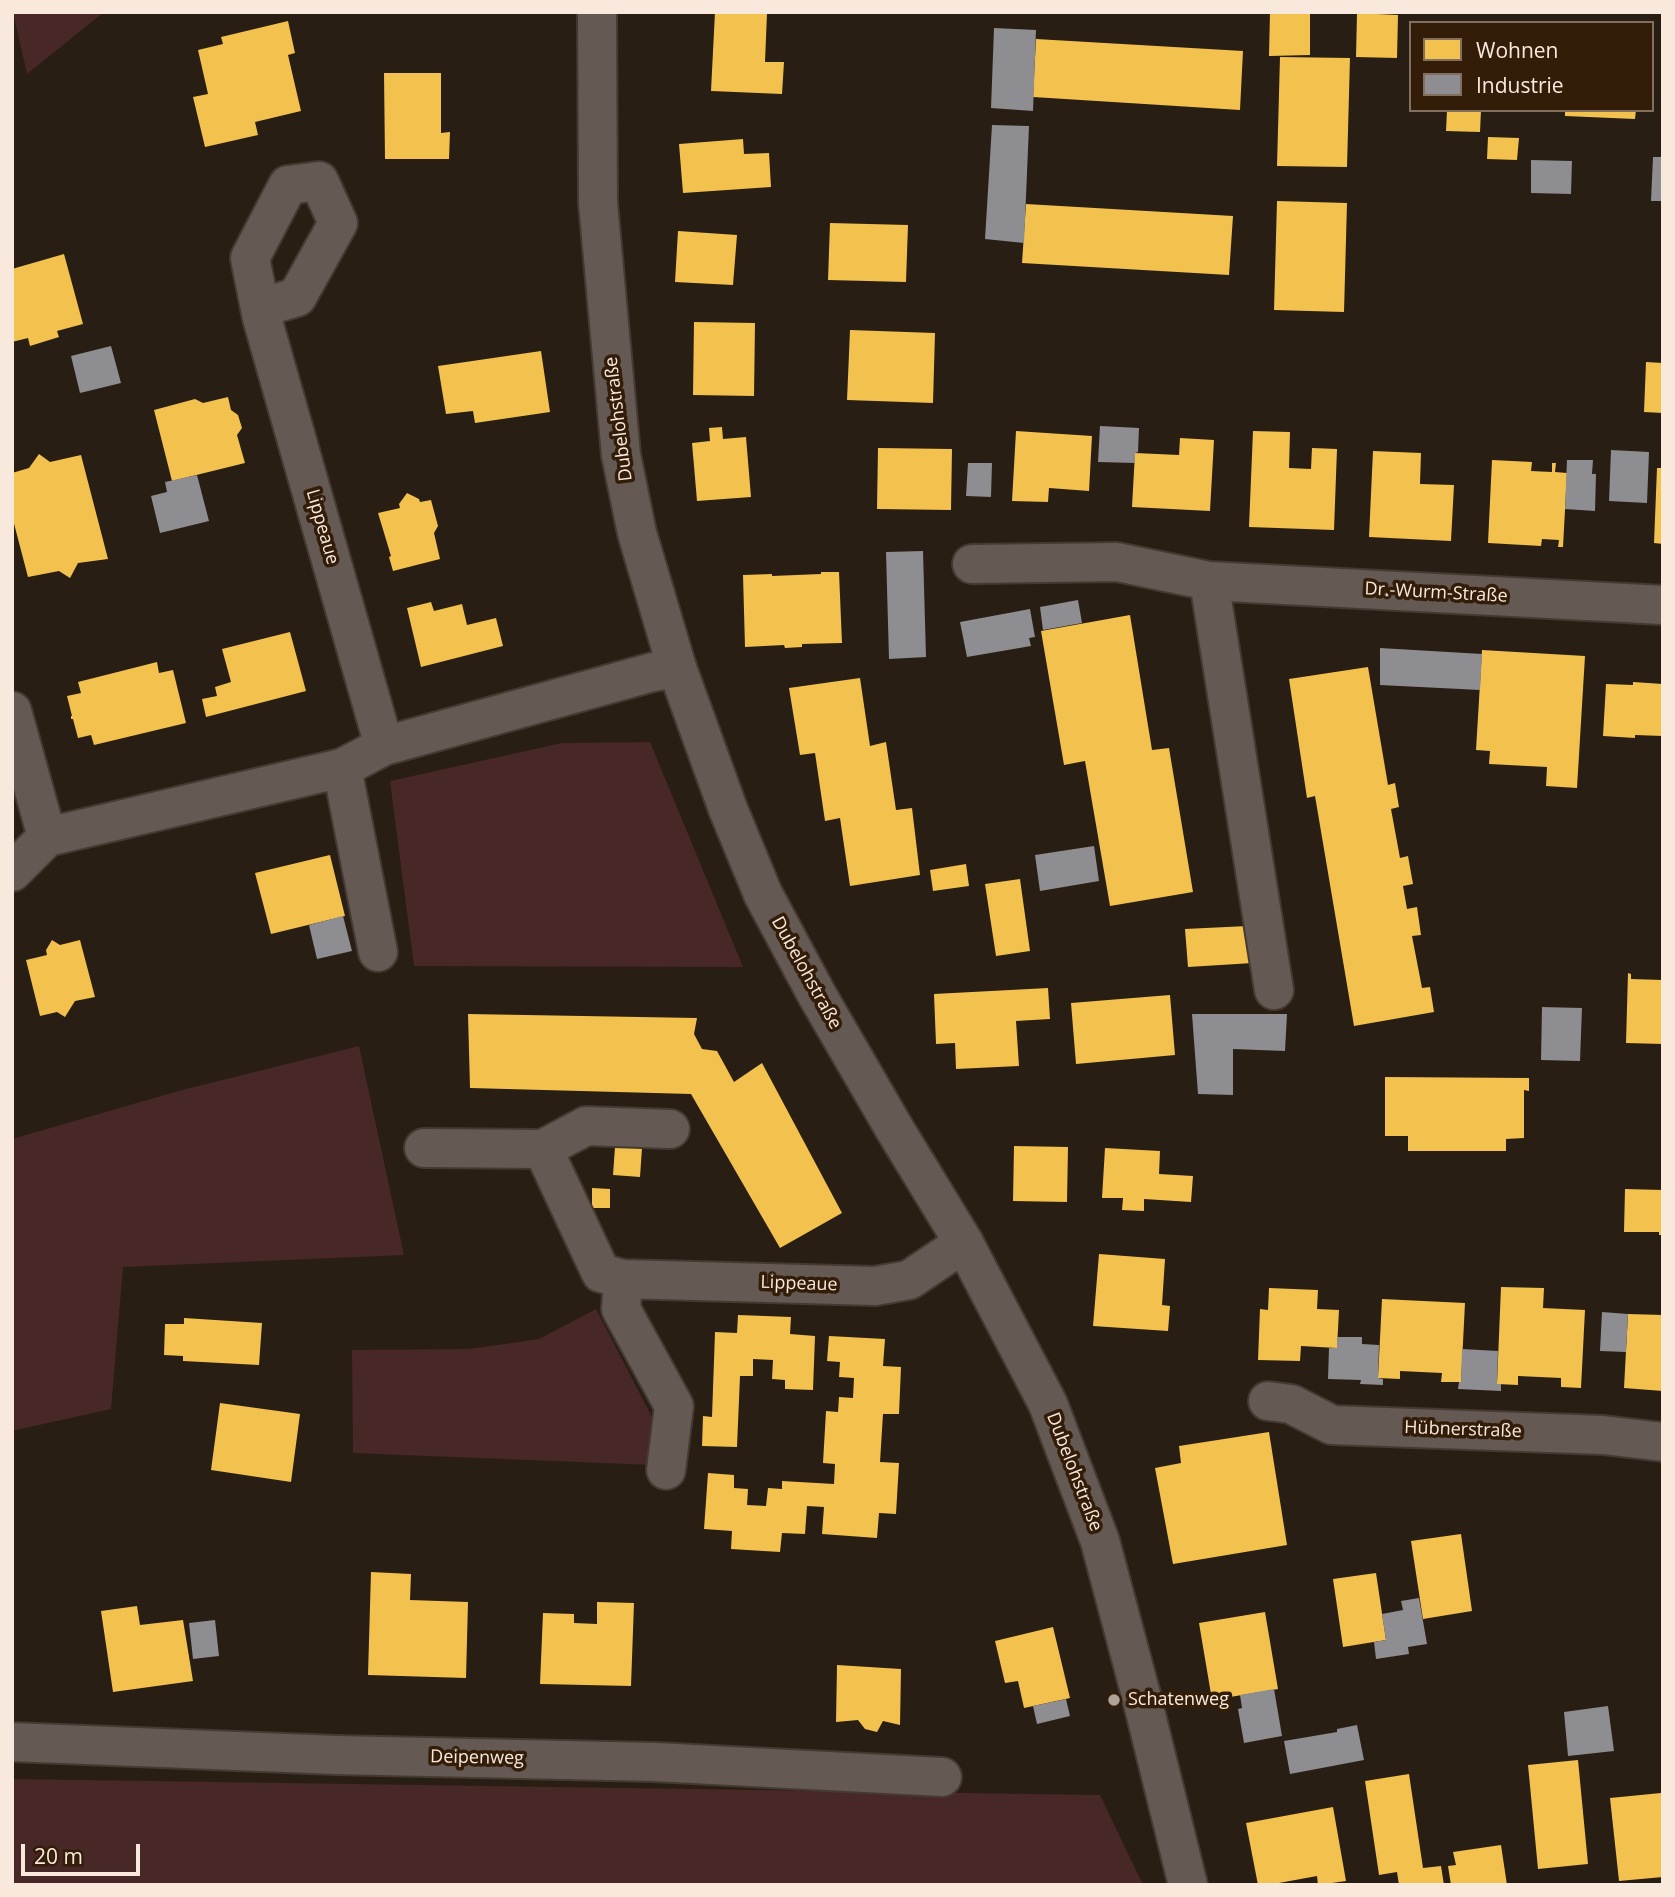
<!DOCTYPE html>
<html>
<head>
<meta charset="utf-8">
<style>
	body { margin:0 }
	#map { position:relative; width:1675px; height:1897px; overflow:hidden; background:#291e13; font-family:"Open Sans",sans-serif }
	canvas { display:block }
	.frame { position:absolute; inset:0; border:14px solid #f9e9dd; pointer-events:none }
	.legend { position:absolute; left:1409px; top:21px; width:245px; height:91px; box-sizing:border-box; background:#331d09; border:2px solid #826f5e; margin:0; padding:9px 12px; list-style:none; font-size:21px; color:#f9e9dd }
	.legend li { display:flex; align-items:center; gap:14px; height:35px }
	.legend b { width:35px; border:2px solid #826f5e }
	.scale { position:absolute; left:21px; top:1844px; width:119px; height:32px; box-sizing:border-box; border:4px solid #f9e9dd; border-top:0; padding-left:9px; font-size:21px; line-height:24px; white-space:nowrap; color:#f9e9dd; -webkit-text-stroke:5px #331d09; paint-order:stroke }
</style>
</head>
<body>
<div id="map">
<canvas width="1675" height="1897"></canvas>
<div class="frame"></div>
<ul class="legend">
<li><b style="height:19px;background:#f2c14e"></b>Wohnen</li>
<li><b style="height:19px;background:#8d8d92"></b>Industrie</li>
</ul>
<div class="scale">20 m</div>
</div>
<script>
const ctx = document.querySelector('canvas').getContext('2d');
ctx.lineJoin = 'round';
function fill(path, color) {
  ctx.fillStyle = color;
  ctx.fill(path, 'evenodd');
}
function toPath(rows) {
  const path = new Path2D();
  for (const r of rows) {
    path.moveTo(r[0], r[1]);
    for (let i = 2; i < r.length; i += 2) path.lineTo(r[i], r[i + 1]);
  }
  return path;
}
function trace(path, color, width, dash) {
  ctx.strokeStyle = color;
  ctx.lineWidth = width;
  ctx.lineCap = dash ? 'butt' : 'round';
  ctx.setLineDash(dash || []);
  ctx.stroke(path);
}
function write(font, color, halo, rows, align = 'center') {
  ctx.font = font + ' "Open Sans",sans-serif';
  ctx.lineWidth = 7;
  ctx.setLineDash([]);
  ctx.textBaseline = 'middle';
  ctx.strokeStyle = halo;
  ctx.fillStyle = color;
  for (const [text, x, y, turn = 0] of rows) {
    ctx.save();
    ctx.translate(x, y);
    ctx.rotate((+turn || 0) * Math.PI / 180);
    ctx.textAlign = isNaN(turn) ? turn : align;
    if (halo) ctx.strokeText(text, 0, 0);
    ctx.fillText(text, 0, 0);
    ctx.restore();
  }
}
const green = toPath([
	[13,12,104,12,27,74],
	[650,742,743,967,414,966,390,781,562,743],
	[359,1046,404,1255,123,1267,111,1409,12,1431,12,1139,182,1090],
	[596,1309,655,1423,653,1465,353,1453,352,1350,470,1349,539,1339],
	[12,1779,1100,1795,1143,1885,12,1885]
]);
const homes = toPath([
	[715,12,767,13,765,62,784,62,782,94,711,91],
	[1270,12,1310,12,1310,55,1269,56],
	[1357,13,1398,15,1397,58,1356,57],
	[288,21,295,53,288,55,301,111,255,122,258,135,205,147,193,97,208,94,198,50,223,44,221,37],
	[1036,39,1243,51,1240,110,1033,97],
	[1280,57,1350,58,1347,167,1277,166],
	[384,73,441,73,441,133,450,132,449,159,385,159],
	[1447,110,1481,110,1480,132,1446,131],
	[1565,110,1636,110,1635,119,1565,116],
	[1488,137,1519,138,1517,160,1487,159],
	[743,139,744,154,769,153,771,187,683,193,679,144],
	[1277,201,1347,203,1344,312,1274,310],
	[1026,204,1233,216,1229,275,1022,263],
	[830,223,908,225,906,282,828,280],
	[678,231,737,235,733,285,675,282],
	[64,254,83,324,57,331,59,337,30,346,28,338,12,342,12,269],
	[694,322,755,323,754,396,693,395],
	[850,330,935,333,933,403,847,400],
	[541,351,550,412,475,423,473,411,446,414,438,366],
	[1646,362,1663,363,1663,413,1644,412],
	[228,397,231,410,238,415,242,428,237,435,245,463,172,481,154,410,195,399,203,403],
	[722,427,723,439,746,437,751,497,697,501,692,443,710,441,709,428],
	[1016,431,1092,436,1089,491,1049,488,1048,502,1012,501],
	[1253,431,1290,432,1289,468,1311,469,1312,448,1337,449,1334,530,1249,527],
	[1180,438,1214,440,1210,511,1132,507,1135,453,1179,455],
	[878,448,952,449,951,510,877,509],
	[1373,451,1421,453,1420,484,1454,485,1451,541,1369,537],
	[39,454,50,462,81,455,108,559,78,563,70,578,59,571,28,577,12,516,12,473,29,468],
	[1492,460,1532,462,1531,471,1552,472,1552,463,1556,463,1555,472,1567,473,1563,547,1558,547,1559,540,1542,539,1541,546,1488,543],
	[1657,468,1663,468,1663,544,1654,543],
	[407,493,419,499,420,502,431,500,438,526,434,533,440,559,393,571,389,557,391,556,378,513,400,508,399,504],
	[821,572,839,572,842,643,802,644,802,647,785,648,784,645,745,647,743,575,772,574,772,576,821,574],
	[431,602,434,611,462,604,467,625,496,618,503,646,421,667,407,608],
	[1130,615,1152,750,1169,748,1193,892,1110,906,1085,761,1064,765,1041,631],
	[290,632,306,691,206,717,202,699,217,696,215,687,231,682,222,649],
	[1482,650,1585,656,1577,788,1546,786,1547,767,1489,764,1490,751,1476,750],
	[157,662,159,673,173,670,186,723,94,745,91,735,78,738,73,719,71,719,71,716,72,716,67,696,81,693,78,682],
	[1368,667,1388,785,1395,783,1399,807,1391,809,1400,858,1408,856,1413,884,1403,886,1407,909,1417,907,1421,935,1412,936,1422,988,1430,987,1434,1012,1354,1026,1315,796,1307,798,1289,679],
	[860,678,870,746,886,742,896,810,912,808,920,875,850,886,840,818,825,821,815,753,800,755,789,688],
	[1633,682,1663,684,1663,736,1635,735,1635,738,1603,736,1606,684,1633,685],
	[330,855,345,916,271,934,255,873],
	[966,864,969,886,933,891,930,870],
	[1020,879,1030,951,996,956,985,884],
	[1247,926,1253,963,1188,967,1185,929],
	[52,940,60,945,80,940,95,997,75,1001,65,1017,57,1012,40,1016,26,960,47,955,46,950],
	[1628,973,1631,974,1631,979,1663,980,1663,1044,1626,1043],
	[1048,988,1050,1019,1016,1021,1019,1066,956,1069,955,1043,936,1044,934,994],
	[1170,995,1175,1055,1076,1064,1071,1003],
	[468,1014,697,1018,694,1034,702,1049,717,1051,734,1082,762,1063,842,1213,780,1248,691,1094,470,1088],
	[1385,1077,1529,1078,1529,1091,1524,1090,1524,1138,1506,1139,1506,1151,1408,1151,1408,1136,1385,1136],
	[1014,1146,1068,1147,1067,1202,1013,1201],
	[615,1147,642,1148,640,1177,613,1175],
	[1105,1148,1160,1151,1159,1174,1193,1176,1191,1202,1144,1199,1144,1211,1122,1210,1123,1198,1102,1198],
	[592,1188,610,1189,610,1208,592,1208],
	[1625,1189,1663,1190,1663,1235,1659,1235,1659,1232,1624,1232],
	[1099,1254,1165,1259,1162,1305,1170,1306,1168,1331,1093,1326],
	[1501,1287,1544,1288,1543,1308,1585,1310,1581,1388,1561,1387,1561,1378,1518,1376,1518,1385,1497,1384],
	[1269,1288,1318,1290,1317,1309,1339,1310,1337,1348,1301,1346,1300,1361,1258,1360,1260,1309,1268,1310],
	[1382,1299,1465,1303,1461,1382,1441,1382,1442,1373,1400,1371,1400,1379,1378,1378],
	[1628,1314,1663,1315,1663,1391,1624,1388],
	[738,1315,791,1317,790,1334,815,1336,813,1390,785,1389,785,1380,772,1379,773,1360,753,1359,753,1376,740,1376,737,1447,702,1446,703,1416,712,1417,715,1332,737,1333],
	[184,1318,262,1323,259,1365,183,1361,183,1356,164,1355,165,1324,184,1324],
	[829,1336,885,1339,883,1366,901,1367,899,1414,883,1414,880,1462,899,1463,896,1514,879,1513,877,1538,822,1534,824,1507,807,1506,805,1534,782,1533,780,1552,731,1549,732,1531,704,1529,708,1473,734,1475,734,1488,748,1489,747,1505,766,1506,768,1488,782,1489,782,1481,834,1484,835,1464,823,1463,826,1411,838,1412,839,1397,853,1398,854,1378,839,1377,840,1362,827,1361],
	[220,1403,300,1414,291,1482,211,1470],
	[1269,1432,1287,1545,1173,1564,1155,1468,1181,1463,1179,1446],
	[1461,1534,1472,1611,1423,1619,1411,1541],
	[371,1572,411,1574,410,1600,468,1602,466,1678,368,1675],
	[1376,1573,1386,1640,1343,1647,1333,1579],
	[597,1602,634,1603,631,1686,540,1684,543,1613,574,1614,574,1623,597,1624],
	[137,1606,140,1625,183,1620,193,1681,113,1692,101,1611],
	[1265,1612,1278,1689,1212,1700,1199,1623],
	[1053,1627,1070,1698,1024,1708,1018,1681,1005,1683,995,1641],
	[837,1665,901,1669,900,1725,883,1721,877,1732,865,1729,858,1720,836,1722],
	[1578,1760,1588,1864,1538,1869,1528,1765],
	[1409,1774,1423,1868,1441,1866,1444,1885,1399,1885,1397,1872,1379,1875,1365,1781],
	[1661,1793,1663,1812,1663,1877,1619,1881,1610,1798],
	[1333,1807,1346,1881,1318,1885,1317,1876,1268,1885,1258,1885,1246,1823],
	[1501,1845,1507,1885,1451,1885,1448,1866,1456,1865,1453,1852]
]);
const industry = toPath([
	[994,28,1036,30,1033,111,991,108],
	[992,125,1029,126,1024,243,985,239],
	[1653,157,1663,157,1663,201,1651,201],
	[1531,160,1572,161,1571,194,1531,193],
	[111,346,121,383,80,393,71,356],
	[1100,426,1139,428,1138,452,1135,453,1135,463,1098,462],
	[1611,450,1649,452,1647,503,1609,501],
	[1567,460,1593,460,1592,474,1596,474,1595,511,1565,509],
	[968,463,992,463,991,497,966,496],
	[197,475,209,521,160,533,151,496,167,492,165,482],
	[923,551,926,657,889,659,886,552],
	[1078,600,1082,623,1043,630,1040,607],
	[1030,609,1035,637,1029,638,1031,646,967,657,960,622],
	[1380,648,1482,654,1480,690,1380,685],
	[1094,846,1099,881,1040,891,1035,855],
	[343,916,352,951,317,959,309,925],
	[1542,1007,1582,1008,1580,1061,1541,1060],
	[1192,1014,1287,1014,1285,1051,1233,1049,1233,1095,1198,1094],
	[1602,1312,1628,1314,1626,1352,1600,1351],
	[1337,1337,1362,1337,1362,1344,1379,1345,1378,1378,1383,1379,1383,1385,1360,1384,1361,1380,1328,1379,1329,1348,1337,1348],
	[1462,1349,1498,1351,1497,1384,1501,1384,1501,1391,1458,1389,1459,1382,1461,1382],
	[1419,1598,1427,1644,1408,1647,1409,1654,1376,1659,1374,1642,1386,1640,1382,1614,1403,1610,1401,1601],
	[215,1620,219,1656,193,1659,189,1623],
	[1274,1689,1282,1736,1244,1743,1238,1709,1242,1708,1240,1695],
	[1066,1699,1070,1716,1037,1724,1033,1706],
	[1608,1706,1614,1751,1568,1756,1564,1712],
	[1357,1725,1364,1760,1290,1774,1284,1741,1337,1732,1337,1729]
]);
const minor = toPath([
	[260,308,297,297,338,223,319,181,288,185,250,258,262,318,384,746],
	[972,564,1117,562,1209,581,1663,605],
	[1209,581,1274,990],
	[12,711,47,837],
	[342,768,378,952],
	[12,872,47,837,342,768,384,746,653,672,677,668],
	[424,1148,543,1149,586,1126,670,1129],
	[543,1149,601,1273,623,1279,875,1286,909,1280,964,1243],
	[623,1279,621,1309,674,1406,666,1470],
	[1268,1401,1291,1404,1332,1425,1603,1435,1663,1442],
	[12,1742,336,1755,655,1762,942,1777]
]);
const secondary = toPath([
	[597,12,598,203,621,455,637,533,677,668,728,809,763,894,817,995,894,1128,964,1243,1048,1404,1100,1541,1141,1695,1188,1885]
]);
const markers = [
	[1114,1700,7,"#b0a296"]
];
const streetNames = [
	["Dubelohstraße",619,419,-97],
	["Lippeaue",322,527,74],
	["Dr.-Wurm-Straße",1436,593,3],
	["Dubelohstraße",806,973,61],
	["Lippeaue",799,1284,2],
	["Hübnerstraße",1463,1430,2],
	["Dubelohstraße",1074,1472,69],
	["Deipenweg",477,1758,1]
];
const poiNames = [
	["Schatenweg",1128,1700]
];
fill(green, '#482727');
fill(homes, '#f2c14e');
fill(industry, '#8d8d92');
trace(minor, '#443a32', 42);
trace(secondary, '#443a32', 42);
trace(minor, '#645a53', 38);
trace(secondary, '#645a53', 38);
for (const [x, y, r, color] of markers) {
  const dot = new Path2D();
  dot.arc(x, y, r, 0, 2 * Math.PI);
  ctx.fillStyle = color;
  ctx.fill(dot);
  trace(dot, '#331d09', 2.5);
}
write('18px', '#f9e9dd', '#331d09', streetNames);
write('18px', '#f9e9dd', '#331d09', poiNames, 'left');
</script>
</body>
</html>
